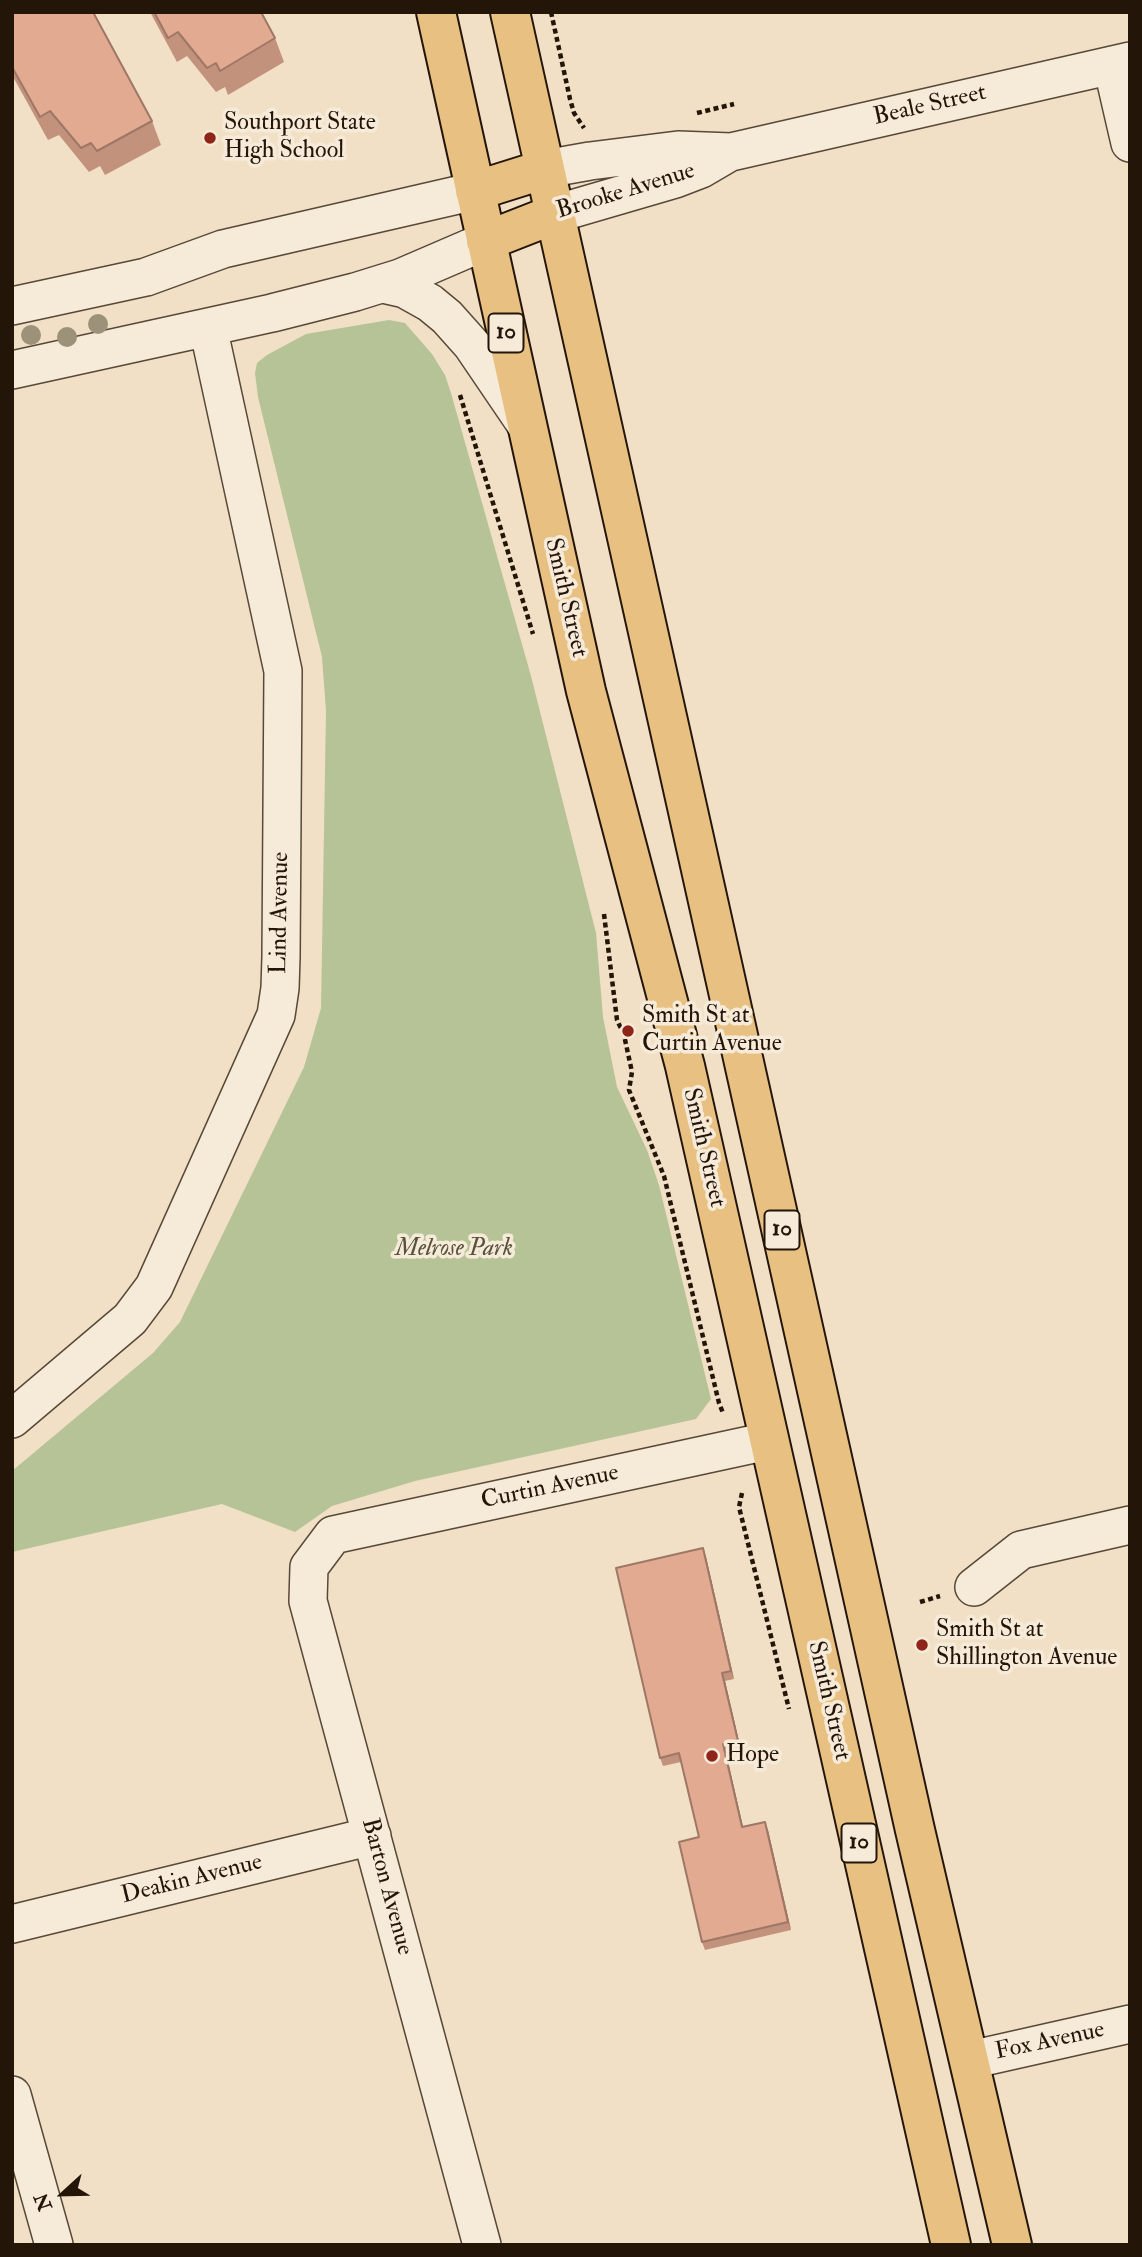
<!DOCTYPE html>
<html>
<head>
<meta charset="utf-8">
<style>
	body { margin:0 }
	#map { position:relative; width:1142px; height:2257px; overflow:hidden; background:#f1e0c5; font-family:"IM FELL Double Pica",serif }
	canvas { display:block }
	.frame { position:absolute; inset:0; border:14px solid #241509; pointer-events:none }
	.north { position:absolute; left:28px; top:2159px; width:70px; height:70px; -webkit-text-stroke:5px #f6ebd9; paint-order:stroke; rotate:248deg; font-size:19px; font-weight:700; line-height:28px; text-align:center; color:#241509 }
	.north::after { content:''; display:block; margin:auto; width:24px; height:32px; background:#241509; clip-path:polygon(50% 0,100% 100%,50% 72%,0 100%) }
</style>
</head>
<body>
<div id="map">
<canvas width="1142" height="2257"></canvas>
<div class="frame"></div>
<div class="north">N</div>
</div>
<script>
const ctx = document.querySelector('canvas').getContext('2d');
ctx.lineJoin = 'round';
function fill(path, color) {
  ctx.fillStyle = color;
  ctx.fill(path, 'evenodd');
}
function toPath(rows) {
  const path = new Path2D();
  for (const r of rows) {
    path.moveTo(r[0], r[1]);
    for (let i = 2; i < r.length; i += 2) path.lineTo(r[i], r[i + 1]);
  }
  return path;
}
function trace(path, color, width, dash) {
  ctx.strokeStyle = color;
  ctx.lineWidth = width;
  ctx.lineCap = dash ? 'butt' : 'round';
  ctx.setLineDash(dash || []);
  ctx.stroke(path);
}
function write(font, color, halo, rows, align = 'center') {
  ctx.font = font + ' "IM FELL Double Pica",serif';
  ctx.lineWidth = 7;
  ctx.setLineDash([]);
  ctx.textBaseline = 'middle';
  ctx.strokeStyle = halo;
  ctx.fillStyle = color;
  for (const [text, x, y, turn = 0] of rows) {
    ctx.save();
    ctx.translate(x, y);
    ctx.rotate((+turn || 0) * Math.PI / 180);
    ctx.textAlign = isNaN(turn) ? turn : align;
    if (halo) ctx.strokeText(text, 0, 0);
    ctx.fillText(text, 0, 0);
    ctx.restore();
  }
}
const green = toPath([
	[389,320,405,323,432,354,445,375,451,393,531,676,596,933,603,1017,617,1087,647,1150,659,1185,711,1399,696,1419,415,1481,332,1506,295,1532,222,1504,12,1552,12,1471,153,1353,180,1322,304,1067,321,1008,326,711,322,657,258,397,255,373,257,363,267,355,306,334]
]);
const path = toPath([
	[551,12,570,99,574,113,584,128],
	[697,113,734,104],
	[460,395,533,634],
	[604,914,617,1020,624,1035,632,1072,629,1090,664,1176,719,1403,723,1413],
	[742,1493,739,1507,789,1709],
	[920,1602,940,1596]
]);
const minor = toPath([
	[1112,65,1130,143],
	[545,169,590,161,678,150,731,152,1130,61],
	[555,214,675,179,701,169,730,152],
	[383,284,405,289,430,303,447,317,472,345,525,423],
	[12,306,146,277,223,249,475,191],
	[12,370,272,313,355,292,400,278,486,241],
	[12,1419,130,1319,154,1287,276,1015,280,988,281,957,283,671,208,327],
	[974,1587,1021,1550,1130,1525],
	[12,1924,372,1836],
	[970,2060,1130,2024],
	[12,2095,54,2245],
	[482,2245,308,1601,309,1567,333,1535,768,1441]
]);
const trunk = toPath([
	[436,12,586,691,685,1066,951,2245],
	[510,12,915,1830,1012,2245],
	[475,191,545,169],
	[486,241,555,214]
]);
const trees = [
	[98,324],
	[31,335],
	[67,337]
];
const wall = toPath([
	[12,12,152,121,161,145,105,175,100,166,89,172,59,135,48,140,12,75],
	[150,12,261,12,275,38,284,62,228,95,225,87,216,92,187,56,177,62],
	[703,1548,706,1557,734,1679,725,1681,741,1750,726,1753,743,1827,768,1830,791,1930,705,1950,702,1942,699,1837,681,1762,663,1766,660,1758]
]);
const shadedWall = toPath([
	[703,1548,706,1557,734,1679,731,1671],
	[722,1673,725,1681,741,1750,738,1741],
	[723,1744,726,1753,745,1835,742,1827],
	[765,1822,768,1830,791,1930,788,1922]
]);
const building = toPath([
	[12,12,93,12,152,121,97,151,91,143,81,148,50,111,40,117,12,67,12,12],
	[154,12,261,12,275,38,220,71,216,63,207,68,178,32,168,38,154,12],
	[703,1548,731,1671,722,1673,738,1741,723,1744,742,1827,765,1822,788,1922,702,1942,679,1842,699,1837,679,1753,660,1758,616,1568,703,1548]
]);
const markers = [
	[210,138,7,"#8f2418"],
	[628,1031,7,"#8f2418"],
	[922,1645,7,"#8f2418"],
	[712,1756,7,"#8f2418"]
];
const shields = [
	[506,333,35],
	[782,1230,35],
	[859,1843,35]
];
const shieldNames = [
	["10",506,333],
	["10",782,1230],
	["10",859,1843]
];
const streetNames = [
	["Beale Street",930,106,-13],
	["Brooke Avenue",626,192,-17],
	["Smith Street",565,598,77],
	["Lind Avenue",281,913,-89],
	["Smith Street",703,1148,77],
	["Curtin Avenue",550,1488,-12],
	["Smith Street",828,1701,77],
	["Deakin Avenue",192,1880,-14],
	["Barton Avenue",386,1887,75],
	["Fox Avenue",1050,2042,-12]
];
const poiNames = [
	["Southport State",224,124],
	["High School",224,152],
	["Smith St at",642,1017],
	["Curtin Avenue",642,1045],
	["Smith St at",936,1631],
	["Shillington Avenue",936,1659],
	["Hope",726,1756]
];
const parkNames = [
	["Melrose Park",454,1250]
];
fill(green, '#b6c397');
trace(minor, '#574838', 40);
trace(trunk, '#241509', 42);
trace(path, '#241509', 4.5, [5, 3.5]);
trace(minor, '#f6ebd9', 37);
trace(trunk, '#e8c082', 38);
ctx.fillStyle = '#9c9279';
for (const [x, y] of trees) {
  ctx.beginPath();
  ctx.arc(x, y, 10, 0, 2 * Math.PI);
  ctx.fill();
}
fill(wall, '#c2927d');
fill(shadedWall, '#9e7766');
fill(building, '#e1aa91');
trace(building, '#9e7766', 2);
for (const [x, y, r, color] of markers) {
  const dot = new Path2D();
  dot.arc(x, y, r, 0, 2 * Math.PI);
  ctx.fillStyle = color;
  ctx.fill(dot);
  trace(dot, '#f6ebd9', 2.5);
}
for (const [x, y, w] of shields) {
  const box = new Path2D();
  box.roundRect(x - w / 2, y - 19.5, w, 39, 5);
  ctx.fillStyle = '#f6ebd9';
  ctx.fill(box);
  trace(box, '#241509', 2);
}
write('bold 23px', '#241509', null, shieldNames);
write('24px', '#241509', '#f6ebd9', streetNames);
write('24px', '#241509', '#f6ebd9', poiNames, 'left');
write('italic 24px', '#57523b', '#f6ebd9', parkNames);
</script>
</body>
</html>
